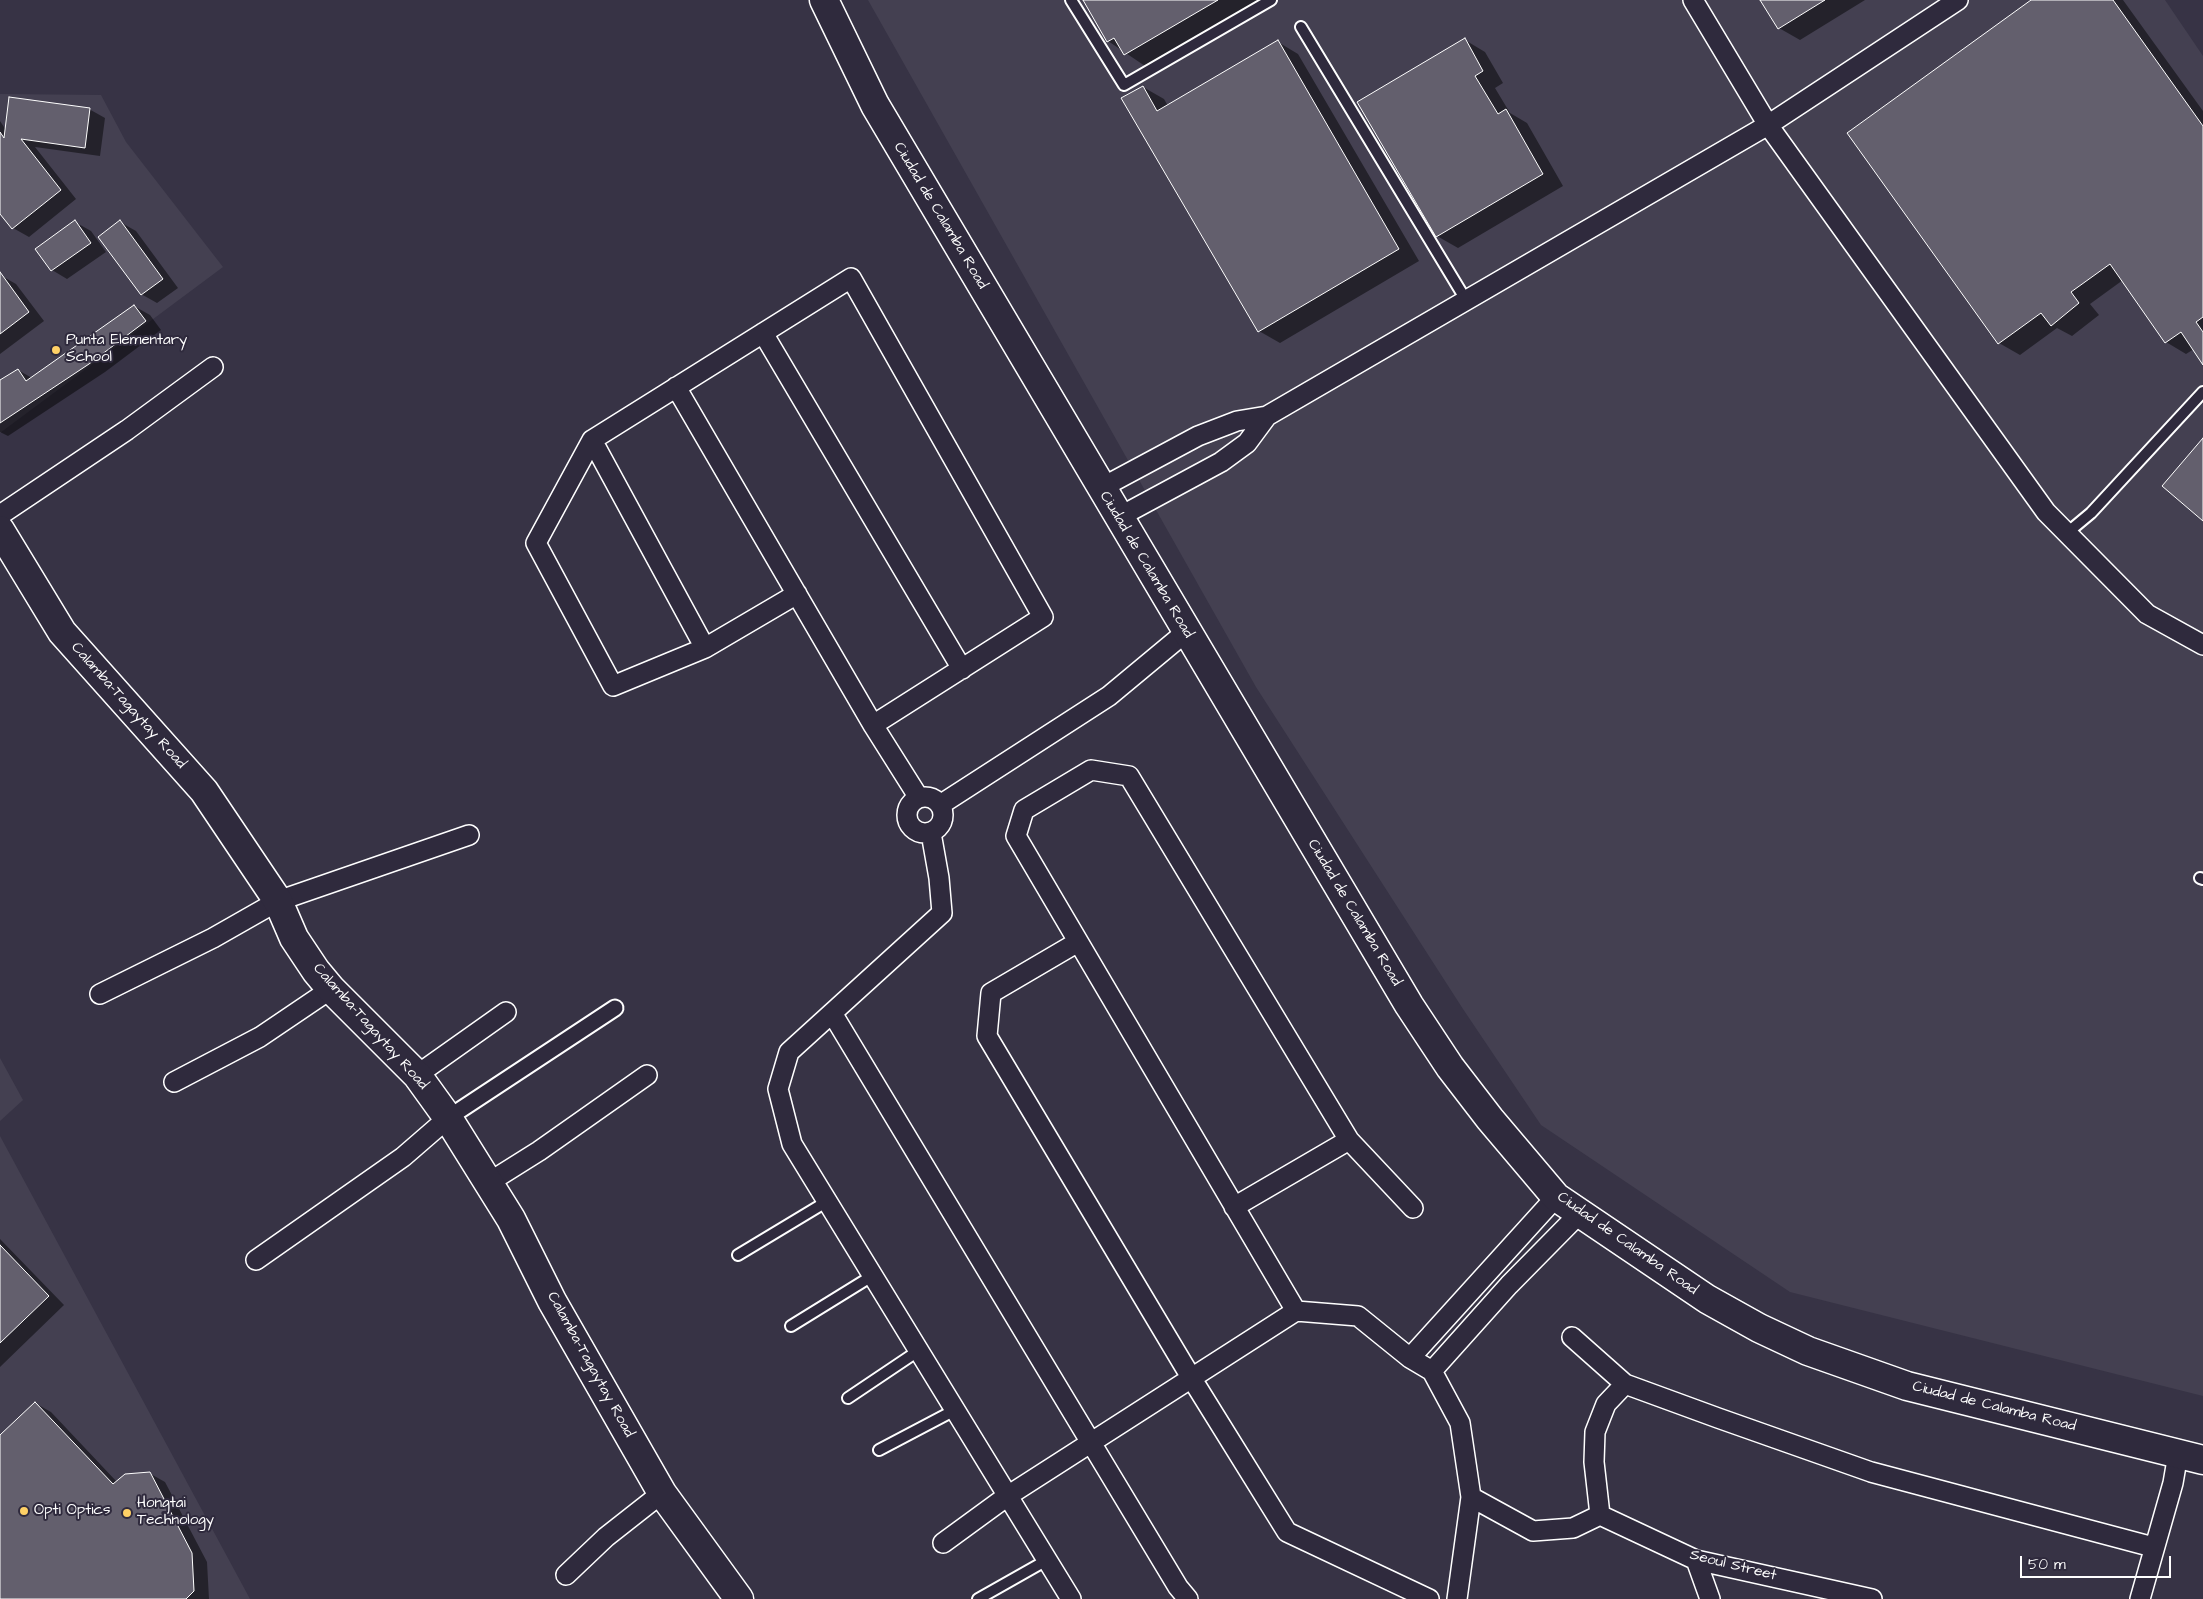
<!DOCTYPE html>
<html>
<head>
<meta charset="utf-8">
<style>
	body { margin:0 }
	#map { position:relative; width:2203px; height:1599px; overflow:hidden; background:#373345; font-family:"Architects Daughter",sans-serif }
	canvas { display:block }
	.scale { position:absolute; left:2020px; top:1556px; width:151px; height:22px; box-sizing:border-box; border:2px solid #fff; border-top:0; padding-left:6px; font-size:15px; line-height:18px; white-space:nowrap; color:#fff; -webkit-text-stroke:4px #2f2a3d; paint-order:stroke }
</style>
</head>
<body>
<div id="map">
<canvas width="2203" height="1599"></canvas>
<div class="scale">50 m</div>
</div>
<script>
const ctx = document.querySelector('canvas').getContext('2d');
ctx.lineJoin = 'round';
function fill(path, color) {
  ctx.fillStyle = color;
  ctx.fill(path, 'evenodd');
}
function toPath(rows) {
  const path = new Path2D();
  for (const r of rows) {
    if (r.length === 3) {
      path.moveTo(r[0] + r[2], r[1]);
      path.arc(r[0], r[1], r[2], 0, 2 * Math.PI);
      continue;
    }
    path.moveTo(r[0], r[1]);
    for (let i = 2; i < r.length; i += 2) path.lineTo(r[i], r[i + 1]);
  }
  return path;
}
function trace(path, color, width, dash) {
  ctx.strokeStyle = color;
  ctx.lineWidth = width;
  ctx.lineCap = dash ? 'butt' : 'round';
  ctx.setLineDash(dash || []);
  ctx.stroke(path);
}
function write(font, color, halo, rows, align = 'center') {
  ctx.font = font + ' "Architects Daughter",sans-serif';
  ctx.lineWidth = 4;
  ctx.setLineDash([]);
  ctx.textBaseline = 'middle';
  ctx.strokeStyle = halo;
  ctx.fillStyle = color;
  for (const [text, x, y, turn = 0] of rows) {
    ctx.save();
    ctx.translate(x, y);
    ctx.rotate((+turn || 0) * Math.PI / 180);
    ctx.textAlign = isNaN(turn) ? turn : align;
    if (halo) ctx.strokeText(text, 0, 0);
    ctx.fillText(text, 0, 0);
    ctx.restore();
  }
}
const built = toPath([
	[868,0,2165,0,2203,56,2203,1396,1790,1292,1541,1125,1463,1009,1256,687],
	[0,94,101,95,126,142,223,267,0,433],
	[0,1058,23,1100,0,1121],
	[0,1136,250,1599,0,1599]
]);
const shadow = toPath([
	[1084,0,1258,0,1145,66,1108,41],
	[1762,0,1865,0,1800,40,1779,28],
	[2033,0,2123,0,2203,111,2203,358,2194,349,2186,354,2166,342,2123,280,2090,304,2099,315,2072,336,2057,328,2020,355,1999,343,1849,133],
	[1465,40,1485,52,1503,83,1495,88,1510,113,1527,123,1563,186,1458,248,1437,236],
	[1278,42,1298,54,1419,261,1280,343,1259,331,1143,87,1164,99,1168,106],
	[89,109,105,118,100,156,35,147,76,199,29,237,13,228,0,212,0,121,6,130],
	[75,222,91,231,106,252,67,279,52,270],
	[120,222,136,231,178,288,157,303,141,294],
	[0,275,16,284,44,321,0,354],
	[134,306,150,315,161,330,105,372,8,436,0,432,0,382,18,370,32,378],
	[0,1239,64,1305,0,1367],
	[35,1403,51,1412,117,1482,149,1473,165,1482,207,1562,209,1599,0,1599,0,1437]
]);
const building = toPath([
	[1083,0,1218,0,1124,55,1114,38,1107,42,1083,0],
	[1760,0,1825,0,1778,29,1760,0],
	[2031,0,2113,0,2203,126,2203,317,2196,322,2203,332,2203,365,2181,332,2165,343,2110,264,2071,292,2079,303,2051,326,2041,313,1998,344,1847,133,2031,0],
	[1465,38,1483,71,1475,76,1498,114,1506,109,1543,174,1436,237,1357,102,1465,38],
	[1278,40,1399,249,1258,332,1121,98,1143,86,1157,111,1278,40],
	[9,97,90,108,85,148,21,139,61,190,12,229,0,214,0,132,4,138,9,97],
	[75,220,91,243,51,271,35,249,75,220],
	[120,220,163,279,141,295,98,237,120,220],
	[0,272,29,312,0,334,0,272],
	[134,305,146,321,89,364,0,423,0,380,18,369,26,381,134,305],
	[2203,438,2203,521,2162,486,2203,438],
	[0,1245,49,1296,0,1343,0,1245],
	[35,1402,113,1484,125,1474,150,1472,192,1553,194,1591,186,1599,0,1599,0,1435,35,1402]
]);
const service = toPath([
	[1071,0,1124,85,1271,0],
	[1301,27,1466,300],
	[2067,533,2091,513,2203,392],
	[2200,878,2203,879],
	[738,1255,826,1202],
	[791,1326,872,1276],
	[848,1398,918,1351],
	[879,1450,955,1410],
	[978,1599,1047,1560]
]);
const pedestrian = toPath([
	[448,1118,615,1008]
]);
const minor = toPath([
	[1693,0,1768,125,2046,512,2147,614,2203,645],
	[763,333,962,669],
	[676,387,873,725,919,798],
	[592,440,705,648],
	[1101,488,1198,436,1237,421,1267,416,1768,125,1958,0],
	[0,515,127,430,213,367],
	[1119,517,1221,462,1247,443,1267,416],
	[797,594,705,648,613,686,536,543,592,440,851,278,1043,617,873,725],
	[925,815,18],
	[940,805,1109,696,1186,632],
	[931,833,939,878,942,913,789,1052,778,1089,792,1144,1071,1599],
	[1078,942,991,993,987,1036,1192,1379,1287,1532,1429,1599],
	[100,994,213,938,278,901,469,835],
	[832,1013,1178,1587,1188,1599],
	[417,1075,506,1012],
	[174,1082,260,1037,331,989],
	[488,1183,539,1151,647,1075],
	[1234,1207,1349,1140],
	[1413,1208,1349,1140,1129,776,1091,770,1024,810,1016,836,1296,1311,1358,1316,1410,1358,1432,1371,1460,1423,1471,1497,1457,1599],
	[256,1260,403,1157,448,1118],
	[1572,1337,1625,1384,1718,1418,1871,1472,2153,1547],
	[1410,1358,1556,1197],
	[1432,1371,1509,1285,1580,1213],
	[1471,1497,1533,1531,1573,1528,1600,1515,1594,1462,1595,1432,1606,1404,1625,1384],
	[1600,1515,1696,1560,1872,1599],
	[943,1543,1006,1497,1296,1311],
	[1696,1560,1710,1599],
	[566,1575,606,1537,662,1493],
	[2140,1599,2173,1483,2178,1454]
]);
const secondary = toPath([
	[824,0,875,105,1409,1005,1450,1067,1490,1119,1556,1197,1707,1299,1759,1328,1808,1351,1907,1386,2203,1460],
	[0,530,62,632,204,791,278,901,294,938,316,971,331,989,417,1075,448,1118,511,1219,552,1301,662,1493,739,1599]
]);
const markers = [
	[56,350,5,"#ffd166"],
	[24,1511,5,"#ffd166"],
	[127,1513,5,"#ffd166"]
];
const streetNames = [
	["Ciudad de Calamba Road",940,216,59],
	["Ciudad de Calamba Road",1146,565,59],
	["Calamba-Tagaytay Road",128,706,48],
	["Ciudad de Calamba Road",1354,913,59],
	["Calamba-Tagaytay Road",370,1027,48],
	["Ciudad de Calamba Road",1627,1244,35],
	["Calamba-Tagaytay Road",590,1365,61],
	["Ciudad de Calamba Road",1994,1407,14],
	["Seoul Street",1733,1566,14]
];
const poiNames = [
	["Punta Elementary",66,341],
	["School",66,358],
	["Hongtai",137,1504],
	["Technology",137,1521],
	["Opti Optics",34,1511]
];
fill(built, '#444051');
fill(shadow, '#0007');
fill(building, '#635f6d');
trace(building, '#fff', 1);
trace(service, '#fff', 14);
trace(pedestrian, '#fff', 19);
trace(minor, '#fff', 22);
trace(secondary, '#fff', 31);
trace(service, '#2f2a3d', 10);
trace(pedestrian, '#2f2a3d', 15);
trace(minor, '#2f2a3d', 19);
trace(secondary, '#2f2a3d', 28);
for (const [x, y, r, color] of markers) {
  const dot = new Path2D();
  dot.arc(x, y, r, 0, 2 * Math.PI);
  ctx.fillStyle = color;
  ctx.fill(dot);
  trace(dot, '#2f2a3d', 2);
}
write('15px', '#fff', '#2f2a3d', streetNames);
write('15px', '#fff', '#2f2a3d', poiNames, 'left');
</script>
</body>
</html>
